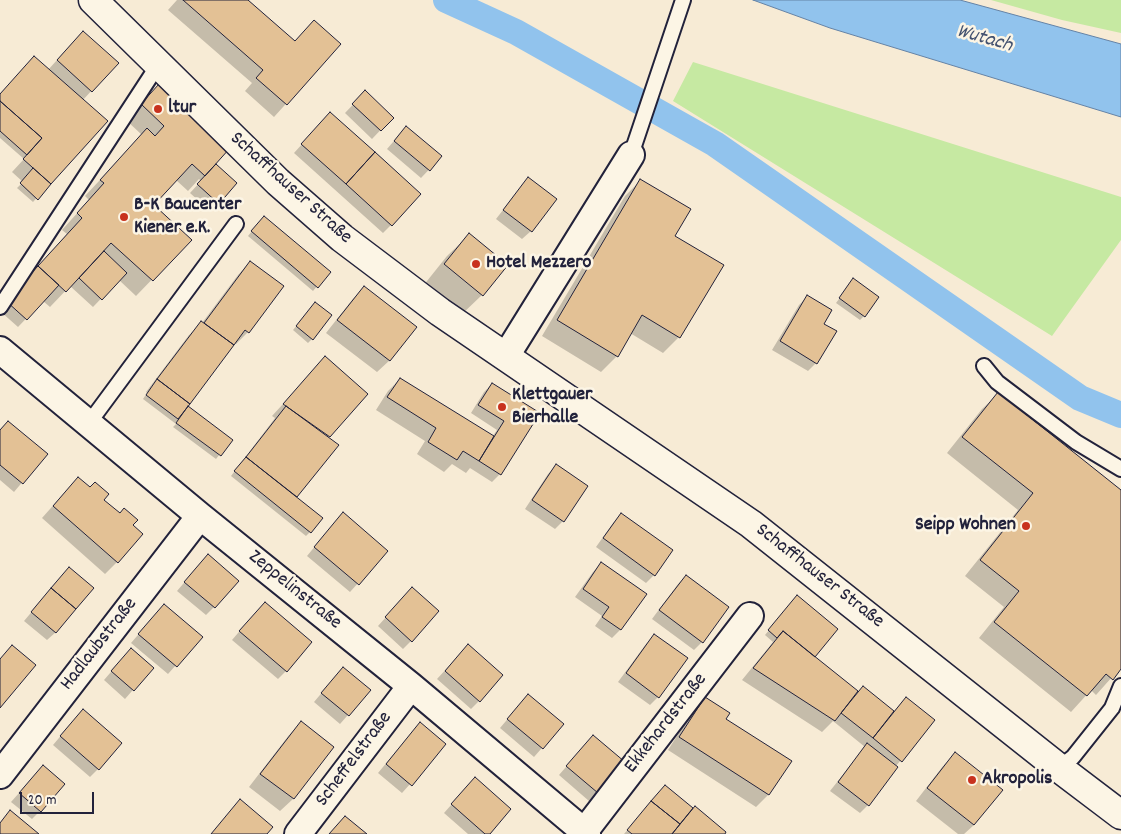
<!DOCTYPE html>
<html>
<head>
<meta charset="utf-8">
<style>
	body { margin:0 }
	#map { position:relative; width:1121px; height:834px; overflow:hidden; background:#f7ebd5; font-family:Dekko,sans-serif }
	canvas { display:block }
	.scale { position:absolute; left:20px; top:792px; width:74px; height:22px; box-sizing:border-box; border:2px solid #22223b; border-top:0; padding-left:6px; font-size:15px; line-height:18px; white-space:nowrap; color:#22223b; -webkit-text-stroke:4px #fcf5e5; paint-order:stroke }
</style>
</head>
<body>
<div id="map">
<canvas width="1121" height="834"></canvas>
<div class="scale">20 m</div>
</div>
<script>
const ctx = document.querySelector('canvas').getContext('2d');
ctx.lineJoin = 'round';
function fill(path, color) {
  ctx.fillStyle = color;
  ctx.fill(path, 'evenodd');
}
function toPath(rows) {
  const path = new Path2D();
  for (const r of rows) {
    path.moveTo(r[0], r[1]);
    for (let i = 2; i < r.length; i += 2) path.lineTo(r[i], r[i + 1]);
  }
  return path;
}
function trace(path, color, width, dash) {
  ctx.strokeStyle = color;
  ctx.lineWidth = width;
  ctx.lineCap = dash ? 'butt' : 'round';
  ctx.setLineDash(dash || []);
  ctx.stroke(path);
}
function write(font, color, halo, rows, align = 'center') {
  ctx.font = font + ' Dekko,sans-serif';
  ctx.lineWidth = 5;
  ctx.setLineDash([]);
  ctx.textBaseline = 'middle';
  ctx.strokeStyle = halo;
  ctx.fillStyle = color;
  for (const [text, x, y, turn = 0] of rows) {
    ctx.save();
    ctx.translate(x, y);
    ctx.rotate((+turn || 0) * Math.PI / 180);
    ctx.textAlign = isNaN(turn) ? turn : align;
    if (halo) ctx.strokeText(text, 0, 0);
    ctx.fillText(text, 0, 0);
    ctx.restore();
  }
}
const green = toPath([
	[991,0,1121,0,1121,33,1062,20],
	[693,62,1121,197,1121,240,1052,336,673,101]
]);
const water = toPath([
	[753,0,960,0,1121,44,1121,117,830,28,753,0]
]);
const shadow = toPath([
	[177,0,246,0,294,42,340,44,274,117,245,91,252,83,168,10],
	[75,40,117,63,82,101,106,121,33,202,17,188,23,182,12,172,24,159,0,138,0,95,48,70],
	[159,85,208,170,218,203,210,211,190,193,201,181,199,179,188,191,176,180,152,205,190,240,136,296,119,280,93,307,70,286,50,307,43,301,18,327,0,311,67,234,62,230,89,200,85,196,142,135,126,120],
	[365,92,392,118,372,139,345,113],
	[322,122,391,225,383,233,294,153],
	[406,127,441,157,421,178,387,149],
	[528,178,531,231,522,239,496,219],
	[640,181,673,236,679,337,663,353,630,333,617,356,601,372,542,336,625,196],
	[260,221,329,272,313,291,248,236],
	[469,235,482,295,460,316,423,286,447,256],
	[250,262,248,332,236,344,234,343,187,406,231,440,216,459,173,427,176,424,143,399,147,393,146,392,189,335,202,323,238,275],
	[850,284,864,316,860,320,836,303],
	[364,287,390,360,377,372,326,333,352,300],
	[807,297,823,324,816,363,808,371,772,350,799,305],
	[312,307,312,339,308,343,293,330],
	[325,358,366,394,328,437,337,445,295,497,310,532,306,536,231,476,275,418,272,416],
	[400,379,492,437,497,430,471,413,484,392,492,384,538,413,500,474,492,482,470,468,466,473,452,464,444,472,417,454,425,441,376,410,388,391],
	[998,394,1121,491,1121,667,1096,695,1091,690,1071,712,979,638,1004,607,965,576,1018,510,947,453,982,409],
	[0,430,46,454,14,492,0,480],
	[556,466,563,521,555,529,525,509,548,474],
	[66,491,102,500,131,525,117,562,105,574,42,518],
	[621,514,654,575,646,583,596,547,613,523],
	[335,522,387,551,350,592,307,556],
	[200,564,214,607,206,615,177,591],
	[601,564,645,594,620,630,612,638,595,626,602,616,575,597,593,572],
	[686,576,702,642,694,650,652,619,678,584],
	[61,577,56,632,47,640,24,621],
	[404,597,411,641,403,649,378,626],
	[793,601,814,657,858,692,893,712,906,698,933,720,896,766,868,805,860,813,830,791,865,747,833,721,822,732,742,680,773,642,765,635],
	[256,612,286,671,278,679,232,640],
	[156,614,201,637,168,674,131,643],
	[654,636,658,697,650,705,618,682,646,644],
	[460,654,479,701,471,709,437,679],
	[123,658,152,668,125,699,104,680],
	[335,677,369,691,340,724,314,702],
	[528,695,563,724,534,757,500,728],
	[706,699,724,719,790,761,768,795,756,807,668,750,693,711],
	[75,719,98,769,90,777,53,745],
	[301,723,332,748,293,799,280,811,249,787,289,735],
	[412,732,445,745,402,793,378,773],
	[585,745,623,762,589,801,559,775],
	[956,753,974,825,964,834,958,834,916,801,943,766],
	[43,766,40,811,32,819,11,802],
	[665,786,693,810,723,834,624,834],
	[467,787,488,834,468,834,444,813]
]);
const canal = toPath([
	[446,0,516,32,715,144,1080,398,1121,415]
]);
const building = toPath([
	[183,0,248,0,295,41,314,20,341,44,287,105,256,78,263,70,183,0],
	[83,31,119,63,92,92,57,60,83,31],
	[34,56,108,121,51,184,23,159,42,138,0,101,0,94,34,56],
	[159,84,230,148,205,176,192,164,154,205,192,240,153,281,111,243,66,292,38,266,82,218,77,213,104,183,100,180,147,128,155,136,164,126,141,104,159,84],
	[365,90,394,118,381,131,352,104,365,90],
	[0,101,42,138,27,155,0,131,0,101],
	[330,112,375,152,346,184,301,144,330,112],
	[406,126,442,156,430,171,394,141,406,126],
	[375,152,421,194,392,226,346,184,375,152],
	[216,164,237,183,219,204,197,184,216,164],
	[33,168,51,184,38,200,20,183,33,168],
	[528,177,557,199,532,232,503,210,528,177],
	[640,179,691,209,675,236,724,265,680,338,642,315,618,357,557,320,640,179],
	[264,216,331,272,318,288,251,231,264,216],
	[469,233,508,265,483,296,444,264,469,233],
	[104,251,127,273,102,300,79,278,104,251],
	[250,261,284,286,249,333,245,330,234,345,204,323,250,261],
	[38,266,59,285,27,320,6,301,38,266],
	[853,278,879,297,865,317,839,298,853,278],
	[364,286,417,327,390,361,337,320,364,286],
	[807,295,832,310,824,324,837,331,817,364,780,341,807,295],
	[315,302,332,315,313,340,296,326,315,302],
	[201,321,234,345,190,404,157,379,201,321],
	[325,356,368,394,330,437,283,404,325,356],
	[400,378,494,436,479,461,463,451,457,460,428,442,436,428,387,397,400,378],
	[157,379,190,404,178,419,146,395,157,379],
	[492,383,540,413,501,475,479,461,504,421,478,405,492,383],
	[998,392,1121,490,1121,669,1113,680,1106,674,1087,696,994,622,1019,591,980,560,1033,493,962,437,998,392],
	[188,406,233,440,221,456,176,423,188,406],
	[286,406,339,445,297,497,246,457,286,406],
	[8,421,48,454,23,484,0,465,0,430,8,421],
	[246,457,323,518,311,533,234,471,246,457],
	[556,464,588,486,564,522,532,500,556,464],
	[78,477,90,487,95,482,109,494,104,500,120,513,124,508,138,520,133,525,143,534,118,563,53,506,78,477],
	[343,512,388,551,359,585,314,547,343,512],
	[621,513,673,550,655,576,603,538,621,513],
	[208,554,239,581,215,608,184,582,208,554],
	[601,562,647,594,621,630,602,617,609,607,583,589,601,562],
	[69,567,94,588,76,609,51,588,69,567],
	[686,575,729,607,703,643,659,610,686,575],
	[412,587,439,611,412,642,385,617,412,587],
	[51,588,76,609,56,633,31,612,51,588],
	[797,595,838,629,815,657,783,631,777,638,768,630,797,595],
	[265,602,312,642,287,672,239,631,265,602],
	[164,604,203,637,177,667,138,634,164,604],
	[783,631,858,691,835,721,753,668,783,631],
	[654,634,688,658,659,698,626,673,654,634],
	[468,644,503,675,480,702,445,671,468,644],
	[12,645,36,665,0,708,0,659,12,645],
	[131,648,154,668,134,691,111,671,131,648],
	[343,667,371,690,349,716,321,693,343,667],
	[863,686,894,711,873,738,841,713,863,686],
	[528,694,564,724,543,749,507,719,528,694],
	[705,697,730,713,726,719,792,761,769,795,679,737,705,697],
	[906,697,935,720,902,762,873,738,906,697],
	[83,709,122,743,99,770,60,736,83,709],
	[301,721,334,747,294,799,260,774,301,721],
	[420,722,446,744,412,786,386,764,420,722],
	[593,735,625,762,598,793,566,766,593,735],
	[867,743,898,767,869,806,838,782,867,743],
	[955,752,1003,790,974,825,927,788,955,752],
	[43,765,65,784,41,812,19,793,43,765],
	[475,777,511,809,490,834,485,834,451,804,475,777],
	[665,785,693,808,680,824,651,801,665,785],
	[240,799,273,827,267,834,211,834,240,799],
	[651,801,680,824,672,834,632,834,627,830,651,801],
	[695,806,726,832,725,834,672,834,695,806],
	[10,810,39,834,0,834,0,823,10,810],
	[345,816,367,834,329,834,345,816]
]);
const service = toPath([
	[631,155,683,0],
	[0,307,158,65],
	[984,366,997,382,1076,442,1121,469],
	[89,423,236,224],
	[1059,768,1073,757,1112,708,1121,686]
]);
const minor = toPath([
	[0,350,200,516,411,686,587,834],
	[506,356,631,155],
	[0,775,200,516],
	[584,832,750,616],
	[298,834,411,686]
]);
const secondary = toPath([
	[93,0,278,182,342,238,440,312,751,524,1059,768,1121,815]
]);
const markers = [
	[158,109,5,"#c8321e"],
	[124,217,5,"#c8321e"],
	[476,264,5,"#c8321e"],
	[502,407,5,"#c8321e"],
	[1026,526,5,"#c8321e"],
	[972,780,5,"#c8321e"]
];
const poiNames = [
	["ltur",168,109],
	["B-K Baucenter",134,206],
	["Kiener e.K.",134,229],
	["Hotel Mezzero",486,264],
	["Klettgauer",512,396],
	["Bierhalle",512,419],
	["Seipp Wohnen",1016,526,"right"],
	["Akropolis",982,780]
];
const streetNames = [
	["Schaffhauser Straße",290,189,42],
	["Schaffhauser Straße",819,577,38],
	["Zeppelinstraße",294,591,39],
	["Hadlaubstraße",100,645,-52],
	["Ekkehardstraße",667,724,-52],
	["Scheffelstraße",355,760,-53]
];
const waterNames = [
	["Wutach",984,40,16]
];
fill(green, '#c6e9a2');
fill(water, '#91c3ed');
trace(water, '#6583a6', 1);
fill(shadow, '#0003');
trace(canal, '#91c3ed', 26);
fill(building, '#e3c195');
trace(building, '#22223b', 1);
trace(service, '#22223b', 18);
trace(minor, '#22223b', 30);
trace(secondary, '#22223b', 31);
trace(service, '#fcf5e5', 14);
trace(minor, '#fcf5e5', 26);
trace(secondary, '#fcf5e5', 28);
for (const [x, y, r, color] of markers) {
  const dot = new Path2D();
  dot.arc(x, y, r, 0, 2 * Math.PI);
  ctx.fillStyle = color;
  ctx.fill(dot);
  trace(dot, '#fcf5e5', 2);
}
write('bold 20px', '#22223b', '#fcf5e5', poiNames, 'left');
write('20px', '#22223b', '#fcf5e5', streetNames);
write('italic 21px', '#435270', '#fcf5e5', waterNames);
</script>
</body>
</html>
